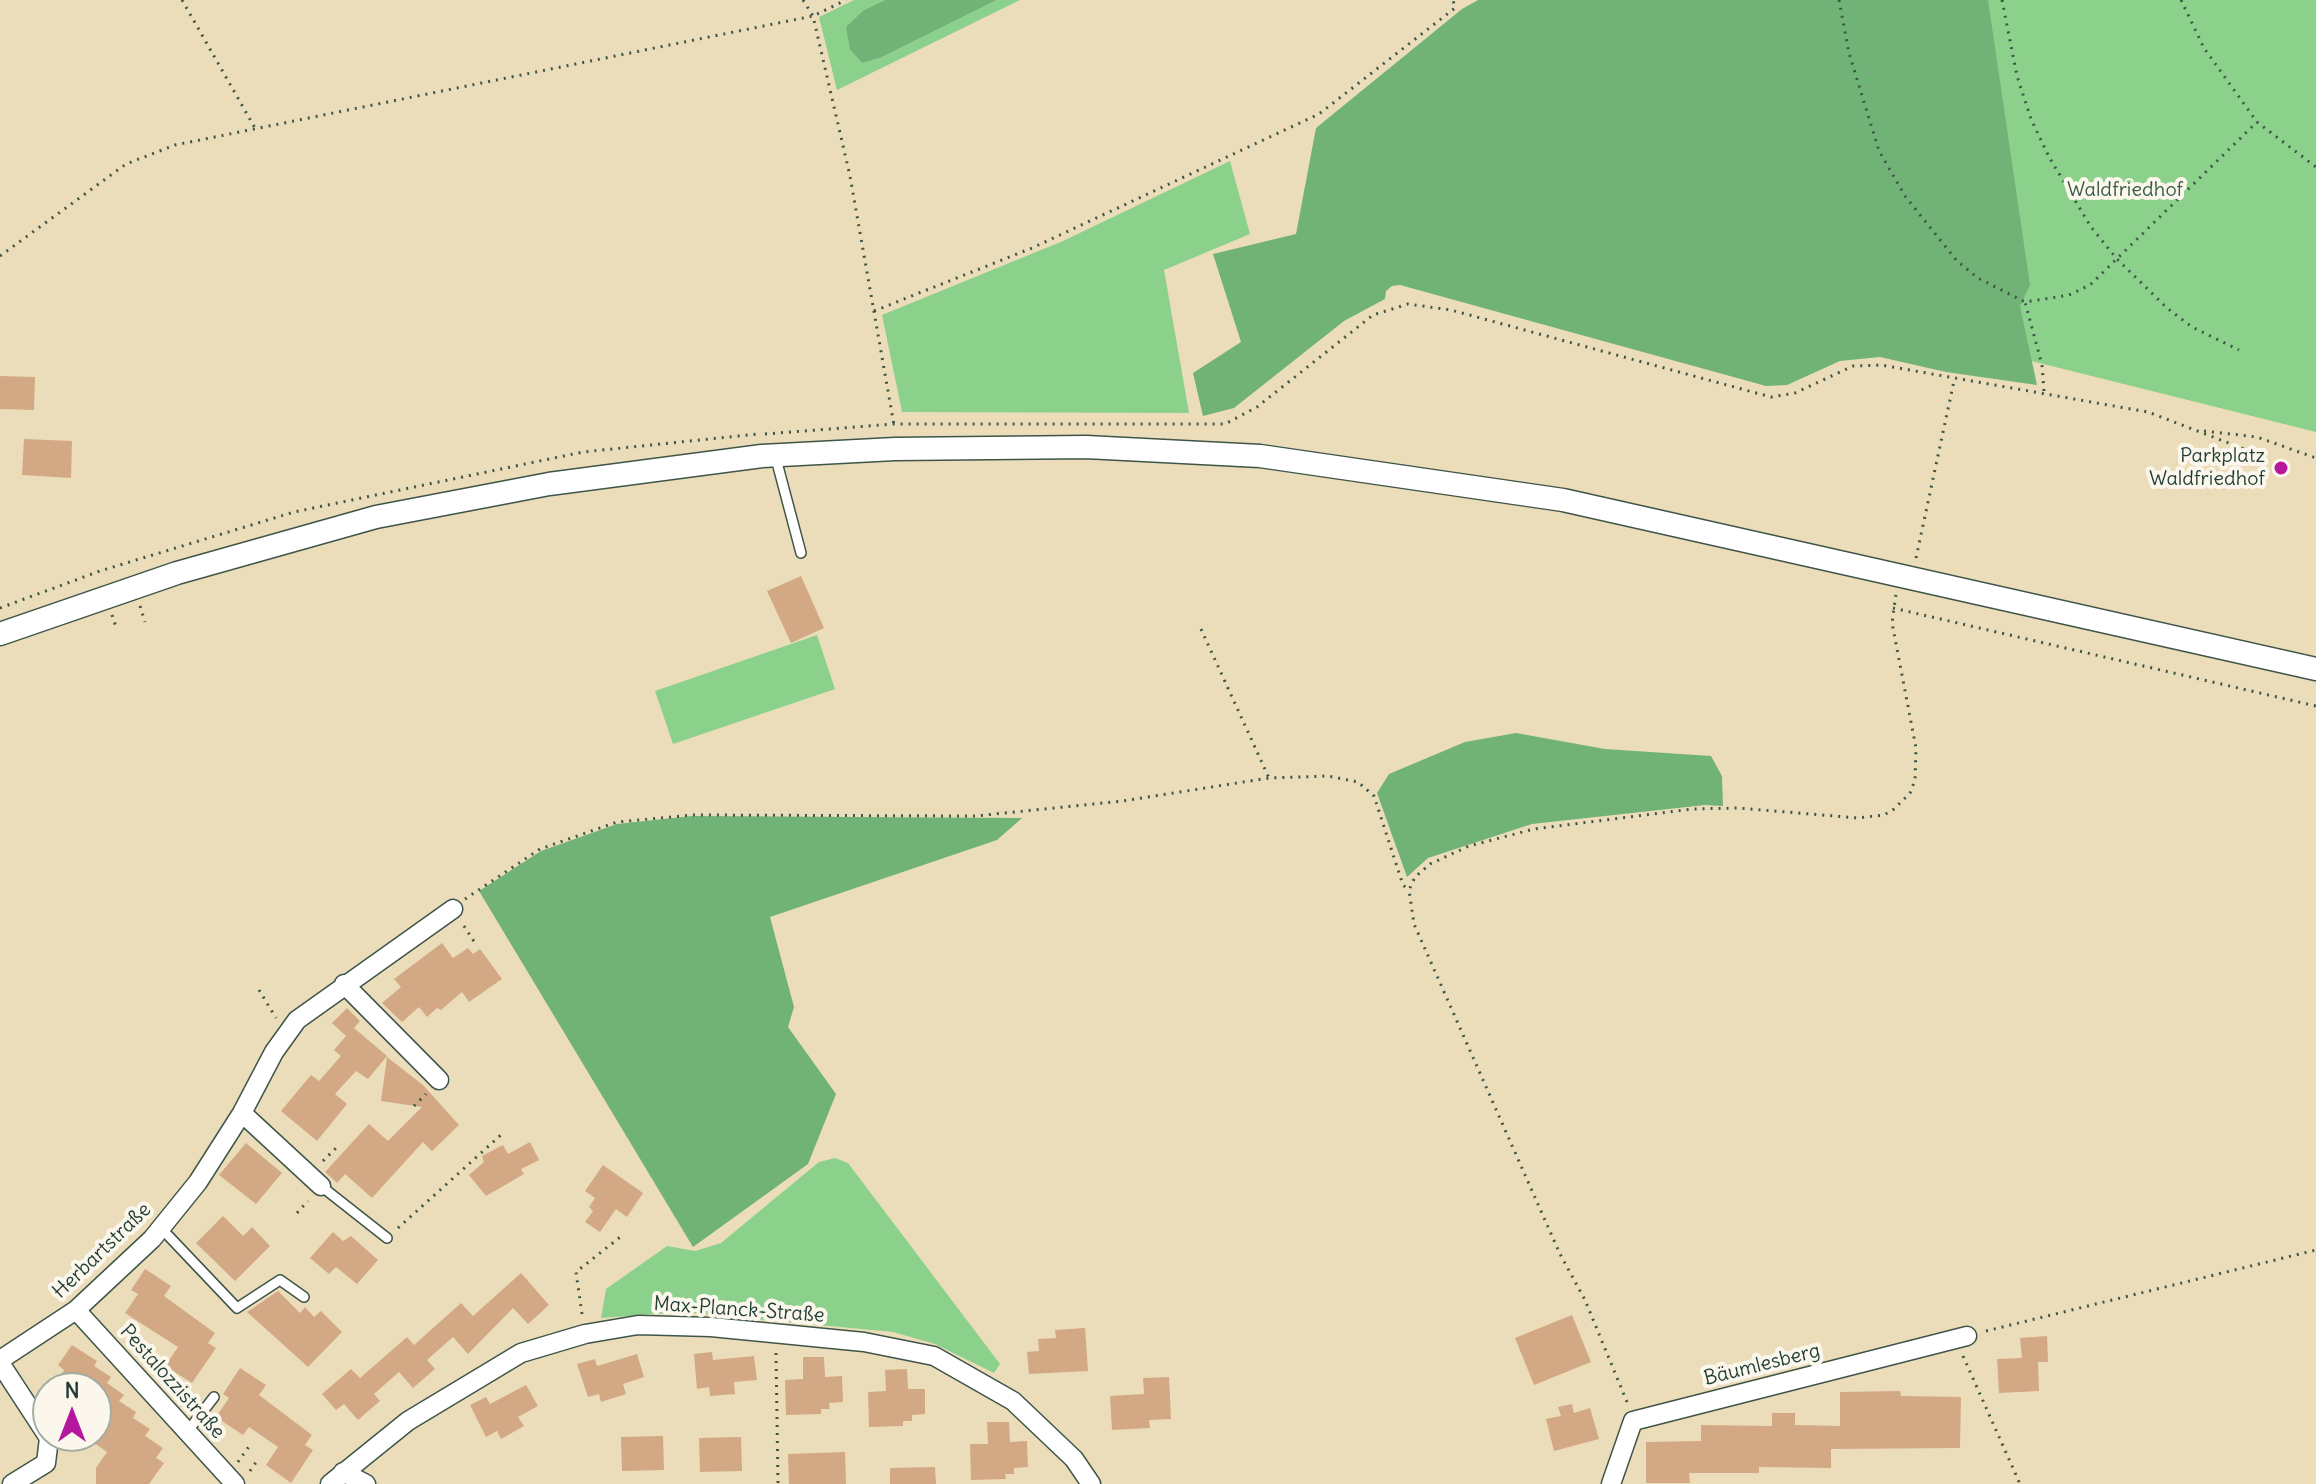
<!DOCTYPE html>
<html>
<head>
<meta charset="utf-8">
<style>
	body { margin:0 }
	#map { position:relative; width:2316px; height:1484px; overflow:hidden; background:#ecddba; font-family:Delius,sans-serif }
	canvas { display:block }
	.north { position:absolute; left:32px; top:1372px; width:80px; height:80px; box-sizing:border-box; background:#fbf7ec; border:2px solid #a3ada2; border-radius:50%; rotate:0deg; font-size:22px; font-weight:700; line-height:32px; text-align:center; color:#1f3d34 }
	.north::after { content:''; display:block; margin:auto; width:28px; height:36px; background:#b5179e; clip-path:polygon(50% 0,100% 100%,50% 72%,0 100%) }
</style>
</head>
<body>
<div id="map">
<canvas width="2316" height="1484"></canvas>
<div class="north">N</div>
</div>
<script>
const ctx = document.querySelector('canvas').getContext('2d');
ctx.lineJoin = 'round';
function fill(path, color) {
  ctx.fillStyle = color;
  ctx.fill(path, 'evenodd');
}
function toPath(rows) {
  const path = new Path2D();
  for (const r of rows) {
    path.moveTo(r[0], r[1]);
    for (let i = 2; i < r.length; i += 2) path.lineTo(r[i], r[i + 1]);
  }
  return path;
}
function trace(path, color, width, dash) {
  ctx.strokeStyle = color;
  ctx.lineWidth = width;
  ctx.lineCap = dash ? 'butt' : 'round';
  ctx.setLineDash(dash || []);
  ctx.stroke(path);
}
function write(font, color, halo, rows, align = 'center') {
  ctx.font = font + ' Delius,sans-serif';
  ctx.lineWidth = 8;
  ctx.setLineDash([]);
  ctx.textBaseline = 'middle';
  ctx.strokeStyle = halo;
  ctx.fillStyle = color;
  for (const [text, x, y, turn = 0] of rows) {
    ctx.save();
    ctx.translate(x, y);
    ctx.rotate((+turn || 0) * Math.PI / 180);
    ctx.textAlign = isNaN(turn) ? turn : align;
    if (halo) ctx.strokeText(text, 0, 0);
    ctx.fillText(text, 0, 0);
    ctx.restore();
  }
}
const green = toPath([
	[854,0,885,0,864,10,882,57,997,0,1020,0,837,90,819,17],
	[1789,0,2316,0,2316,432,1895,327],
	[1230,161,1250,234,1164,270,1189,413,902,412,882,315,1063,241],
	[817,635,835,689,673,744,655,691],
	[835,1158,848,1163,1000,1364,994,1373,935,1344,893,1332,682,1312,601,1318,606,1289,667,1246,695,1251,721,1243,819,1162]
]);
const forest = toPath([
	[885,0,997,0,882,57,862,63,850,49,846,27,864,10],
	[1478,0,1988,0,2030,285,2020,306,2037,385,1946,372,1880,357,1840,361,1787,385,1766,386,1400,285,1392,286,1386,291,1385,299,1344,321,1234,408,1203,416,1193,373,1241,342,1213,254,1296,234,1316,128,1462,9],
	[1516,733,1605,749,1711,756,1722,776,1723,806,1705,805,1532,824,1428,858,1407,877,1377,793,1389,774,1465,742],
	[692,816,1022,818,997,840,770,917,794,1007,788,1027,836,1094,808,1164,693,1247,479,891,541,851,617,824]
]);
const building = toPath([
	[0,376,35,377,34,410,0,409],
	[24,439,72,441,71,478,22,475],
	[801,576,824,628,791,643,767,591],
	[442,943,453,958,468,948,473,954,480,949,502,979,469,1002,462,992,441,1010,437,1008,427,1017,419,1007,402,1022,382,1003,401,987,394,979],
	[347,1008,360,1021,354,1028,387,1056,368,1079,356,1071,335,1094,347,1104,317,1141,281,1111,311,1075,319,1081,341,1056,334,1050,346,1036,332,1023],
	[387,1057,423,1085,459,1125,432,1151,423,1142,372,1198,345,1174,337,1183,325,1172,369,1124,388,1141,422,1107,381,1101],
	[530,1142,539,1160,521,1169,524,1174,486,1196,469,1175,484,1162,482,1156,503,1145,508,1154],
	[246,1143,282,1173,256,1204,219,1175],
	[603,1165,643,1193,627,1217,616,1209,600,1232,585,1222,593,1211,589,1207,595,1198,585,1191],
	[223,1216,243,1236,252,1227,270,1246,235,1281,196,1243],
	[333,1232,343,1241,351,1236,378,1260,357,1284,336,1267,329,1274,310,1258],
	[145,1269,171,1286,164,1296,215,1333,208,1343,216,1348,192,1383,165,1366,178,1347,125,1313,138,1294,131,1290],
	[521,1273,549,1305,528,1324,513,1308,468,1354,453,1337,427,1360,435,1369,413,1388,399,1372,374,1394,380,1401,358,1420,344,1404,336,1410,322,1394,351,1369,360,1378,407,1337,414,1345,461,1303,473,1316],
	[278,1291,300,1313,305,1307,314,1317,321,1311,342,1332,308,1367,247,1312],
	[1572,1315,1591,1362,1534,1385,1515,1338],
	[1085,1328,1088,1371,1029,1374,1027,1352,1039,1351,1038,1339,1056,1338,1055,1330],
	[2047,1336,2048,1362,2038,1362,2039,1391,1999,1393,1997,1359,2022,1358,2020,1338],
	[72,1345,97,1361,94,1366,111,1377,107,1383,124,1395,119,1401,136,1412,133,1418,150,1429,145,1436,163,1448,156,1458,164,1463,149,1484,96,1484,96,1468,107,1452,90,1440,96,1436,96,1388,52,1388,64,1370,58,1365],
	[712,1352,713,1360,754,1356,757,1380,734,1382,735,1394,710,1396,709,1387,697,1389,694,1354],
	[637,1354,644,1377,623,1384,626,1394,601,1402,599,1394,588,1397,577,1364,595,1359,597,1366],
	[803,1357,824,1357,825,1377,842,1376,843,1402,829,1403,830,1409,821,1409,821,1414,786,1415,785,1380,803,1379],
	[240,1368,266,1385,259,1395,312,1435,305,1445,313,1450,291,1483,266,1465,278,1447,249,1427,243,1435,216,1417,229,1398,223,1394],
	[907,1369,908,1389,925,1389,925,1414,912,1415,912,1421,903,1421,903,1426,869,1427,868,1392,886,1391,885,1370],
	[1169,1377,1171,1419,1149,1420,1150,1428,1112,1430,1110,1396,1144,1394,1143,1378],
	[526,1385,538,1406,518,1417,524,1426,501,1439,497,1431,486,1437,470,1405,486,1397,490,1404],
	[1900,1391,1901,1396,1961,1397,1960,1448,1831,1449,1831,1468,1759,1467,1759,1473,1689,1473,1690,1483,1646,1483,1646,1442,1701,1441,1701,1425,1772,1426,1772,1413,1795,1413,1795,1425,1840,1426,1840,1392],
	[1572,1404,1574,1413,1590,1408,1599,1439,1554,1451,1546,1419,1561,1416,1558,1407],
	[987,1422,1009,1422,1010,1442,1027,1441,1028,1467,1014,1468,1014,1474,1005,1474,1006,1479,971,1480,970,1444,988,1444],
	[663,1436,664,1470,622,1471,621,1437],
	[741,1437,742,1471,700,1472,699,1438],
	[845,1452,846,1484,789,1484,788,1454],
	[935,1467,936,1484,890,1484,890,1468]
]);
const path = toPath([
	[182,0,255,128],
	[803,0,813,16,850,176,894,425],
	[1839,0,1849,53,1879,151,1905,196,1957,261,1978,278,2025,302],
	[2002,0,2017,76,2031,119,2049,157,2091,227,2117,259,2167,308,2192,327,2239,350],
	[2181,0,2204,48,2257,122,2316,167],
	[0,256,126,164,175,145,813,16,846,0],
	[874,311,1032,248,1319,114,1455,8,1453,0],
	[2044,391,2042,365,2025,302,2069,295,2090,285,2257,122],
	[2204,431,2257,437,2316,458],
	[765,434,894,424,1225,424,1257,407,1373,315,1408,304,1451,310,1771,397,1795,393,1853,366,1881,365,2148,412,2252,452],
	[1916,558,1954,381],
	[140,606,145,622],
	[0,608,100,571,294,512,583,452,758,434],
	[1893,608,2316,706],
	[112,615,116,627],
	[1201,629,1269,778],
	[465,899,540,849,617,822,692,815,975,816,1123,801,1269,778,1328,776,1358,782,1374,796,1403,885,1409,890],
	[464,926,475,943],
	[259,990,276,1018],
	[414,1106,426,1094],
	[323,1161,336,1148],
	[297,1213,308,1201],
	[398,1228,502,1134],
	[582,1314,576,1272,624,1234],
	[1986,1331,2316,1250],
	[776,1353,778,1484],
	[1963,1356,2020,1484],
	[1627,1402,1585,1300,1560,1254,1414,924,1409,890,1415,877,1430,864,1469,846,1534,829,1692,809,1738,808,1858,818,1884,815,1894,809,1910,793,1915,780,1916,748,1892,623,1896,594],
	[238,1462,250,1445],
	[250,1471,259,1458]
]);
const service = toPath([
	[775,455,801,553],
	[321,1186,387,1238],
	[161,1228,237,1308,280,1280,304,1297],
	[187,1432,214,1397]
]);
const minor = toPath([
	[344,984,439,1080],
	[242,1113,321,1186],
	[76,1310,235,1484],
	[0,1360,76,1310,152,1239,198,1182,242,1113,274,1052,297,1020,453,909],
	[0,1363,49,1438,46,1463,12,1484],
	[343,1472,366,1484],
	[330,1484,408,1421,521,1353,585,1334,638,1325,711,1327,864,1342,934,1356,1013,1401,1074,1459,1091,1484],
	[1611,1484,1633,1421,1967,1336]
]);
const tertiary = toPath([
	[0,634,177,573,376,517,549,484,762,456,895,449,1086,447,1260,456,1563,500,2316,669]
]);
const markers = [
	[2281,468,8,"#b5179e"]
];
const parkNames = [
	["Waldfriedhof",2125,190]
];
const poiNames = [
	["Parkplatz",2265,456],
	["Waldfriedhof",2265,479]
];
const streetNames = [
	["Herbartstraße",102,1251,-44],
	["Max-Planck-Straße",739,1310,4],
	["Bäumlesberg",1762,1365,-14],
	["Pestalozzistraße",172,1382,48]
];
fill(green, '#8cd18b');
fill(forest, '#71b377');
fill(building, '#d2a984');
trace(service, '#3e5548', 12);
trace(minor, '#3e5548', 21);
trace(tertiary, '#3e5548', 25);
trace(path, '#3e5548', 3, [2, 6]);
trace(service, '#fff', 9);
trace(minor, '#fff', 18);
trace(tertiary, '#fff', 22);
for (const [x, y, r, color] of markers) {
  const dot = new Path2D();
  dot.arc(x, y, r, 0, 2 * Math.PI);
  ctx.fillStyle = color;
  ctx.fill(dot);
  trace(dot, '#fbf7ec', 3);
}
write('20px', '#355b45', '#fbf7ec', parkNames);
write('20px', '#1f3d34', '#fbf7ec', poiNames, 'right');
write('20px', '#1f3d34', '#fbf7ec', streetNames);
</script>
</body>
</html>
